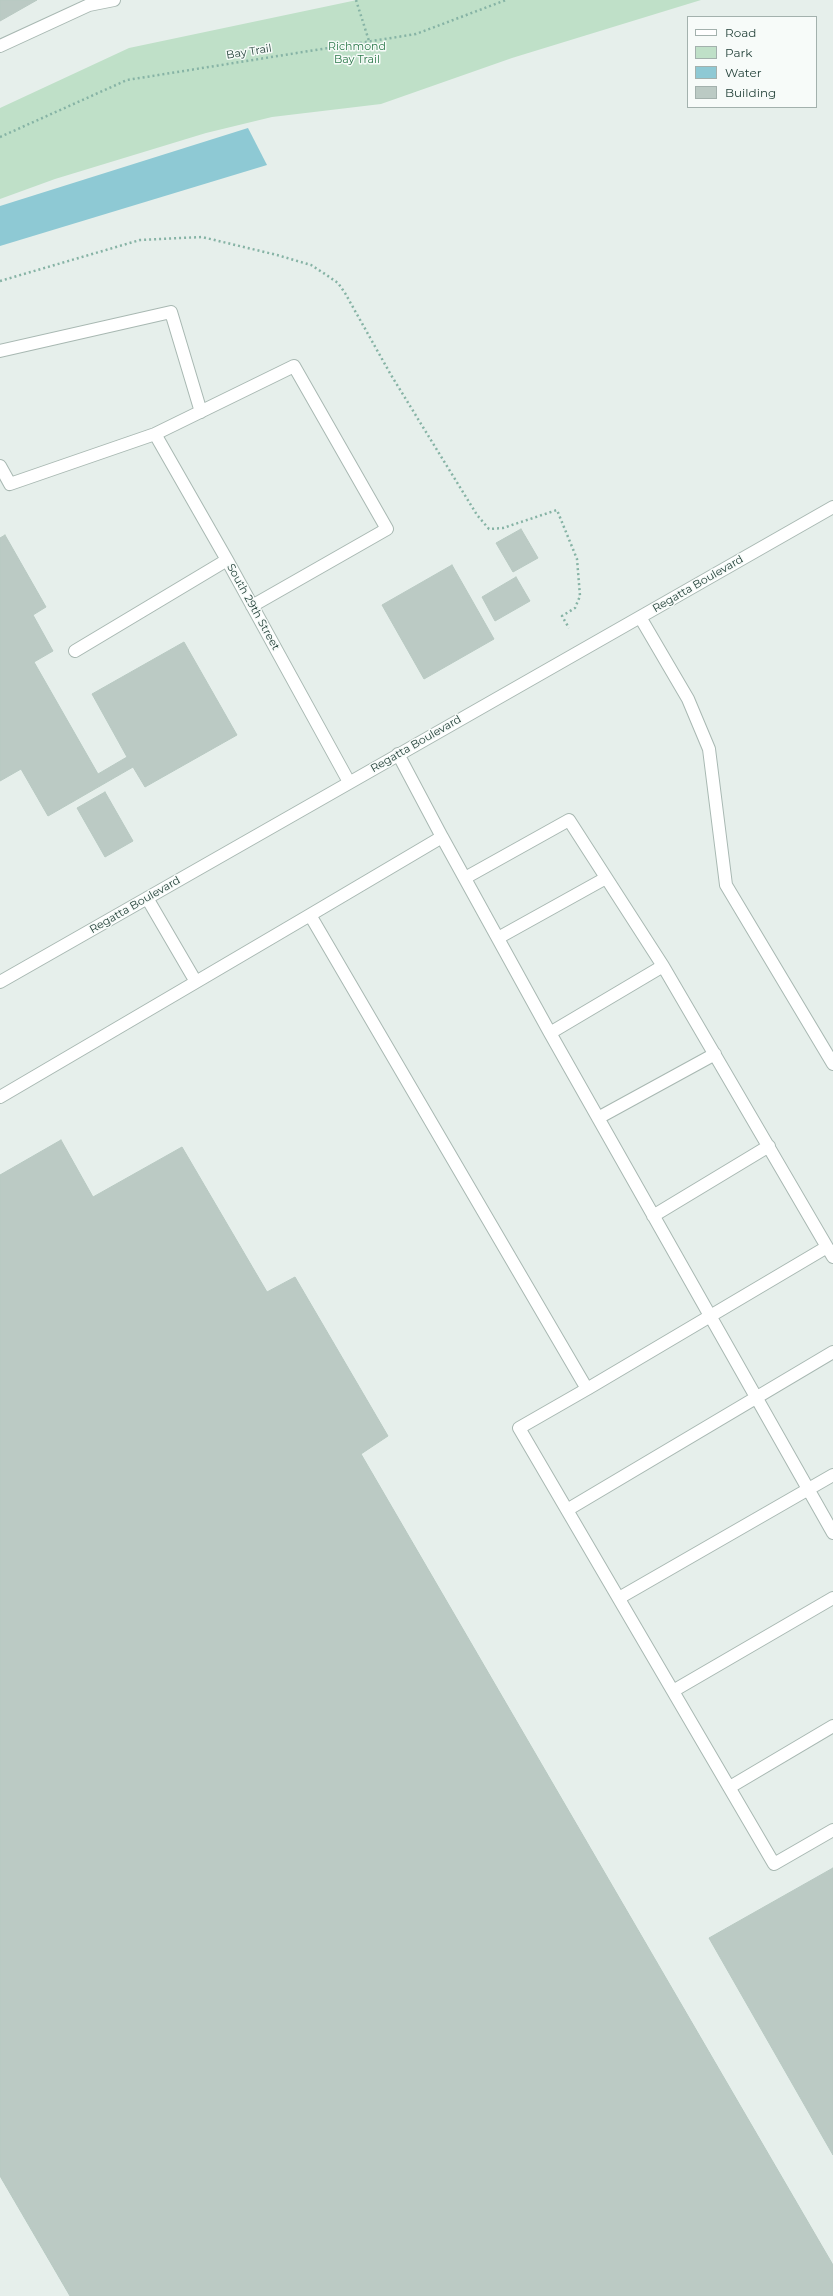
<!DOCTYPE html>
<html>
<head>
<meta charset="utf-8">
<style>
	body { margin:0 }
	#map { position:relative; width:833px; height:2296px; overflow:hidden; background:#e6efeb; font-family:Montserrat,sans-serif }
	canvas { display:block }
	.legend { position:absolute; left:687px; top:16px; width:130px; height:92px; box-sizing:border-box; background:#f7fbf9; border:1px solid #a3b1ad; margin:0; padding:5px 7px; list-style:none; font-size:12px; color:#24423a }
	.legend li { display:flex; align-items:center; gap:8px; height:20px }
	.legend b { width:20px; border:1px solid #a3b1ad }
</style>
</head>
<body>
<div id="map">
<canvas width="833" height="2296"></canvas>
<ul class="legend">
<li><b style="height:5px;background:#fff"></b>Road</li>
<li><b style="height:11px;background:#bfe0c8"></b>Park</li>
<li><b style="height:11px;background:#8ec9d4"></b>Water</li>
<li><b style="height:11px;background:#bbcac4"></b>Building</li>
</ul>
</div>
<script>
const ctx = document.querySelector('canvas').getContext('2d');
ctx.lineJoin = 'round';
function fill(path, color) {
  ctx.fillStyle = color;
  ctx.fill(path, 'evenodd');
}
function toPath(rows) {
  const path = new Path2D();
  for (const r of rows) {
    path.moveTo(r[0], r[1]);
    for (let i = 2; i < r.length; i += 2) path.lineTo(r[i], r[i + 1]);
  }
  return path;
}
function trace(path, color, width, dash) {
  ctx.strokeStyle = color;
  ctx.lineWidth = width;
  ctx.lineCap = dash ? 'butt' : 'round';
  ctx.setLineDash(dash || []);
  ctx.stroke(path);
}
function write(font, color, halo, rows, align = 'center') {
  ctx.font = font + ' Montserrat,sans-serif';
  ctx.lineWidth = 3;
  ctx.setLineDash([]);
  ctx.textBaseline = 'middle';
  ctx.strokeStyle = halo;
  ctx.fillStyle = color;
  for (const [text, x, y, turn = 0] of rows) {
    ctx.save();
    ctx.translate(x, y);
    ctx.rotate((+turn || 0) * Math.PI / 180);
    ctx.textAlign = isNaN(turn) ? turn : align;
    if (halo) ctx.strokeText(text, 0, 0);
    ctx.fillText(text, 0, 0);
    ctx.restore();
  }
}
const green = toPath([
	[357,0,701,0,512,58,381,104,272,117,206,133,55,179,0,199,0,108,129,48]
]);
const water = toPath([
	[248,128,267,165,0,246,0,206]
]);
const building = toPath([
	[0,0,37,0,0,21,0,0],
	[521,529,538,558,513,572,496,543,521,529],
	[5,535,46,607,33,615,53,651,34,662,98,774,127,757,92,694,184,642,237,735,145,787,133,767,48,816,21,769,0,781,0,538,5,535],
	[452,565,494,639,424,679,382,605,452,565],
	[516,577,530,601,495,621,482,597,516,577],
	[105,792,133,841,105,857,77,808,105,792],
	[61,1140,93,1197,182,1147,267,1292,295,1277,388,1436,361,1454,833,2265,833,2296,70,2296,0,2176,0,1175,61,1140],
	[833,1868,833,2155,709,1938,833,1868]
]);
const path = toPath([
	[356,0,369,41],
	[0,137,127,80,416,34,506,0],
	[0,281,140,240,202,237,277,255,311,265,325,274,338,283,345,293,391,375,477,515,489,529,503,528,557,510,577,559,580,596,575,608,562,616,569,628]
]);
const minor = toPath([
	[0,46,89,5,114,0],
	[0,351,171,312,201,412],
	[155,434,227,560,349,782],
	[0,466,10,484,155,434,294,366,387,529,252,606],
	[640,617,688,699,709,749,726,885,833,1064],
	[75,651,227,560],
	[398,754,442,837],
	[465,878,569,820,663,966,827,1247],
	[310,915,442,837,550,1033,833,1533],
	[498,938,606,878],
	[0,982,833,507],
	[196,982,310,915,587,1389,827,1247,833,1257],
	[550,1033,663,966],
	[0,1097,196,982,147,898],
	[598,1118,715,1054],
	[653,1216,769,1146],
	[587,1389,519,1428,774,1864,833,1830],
	[567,1510,833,1352],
	[619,1598,833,1475],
	[673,1691,833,1598],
	[730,1787,833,1726]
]);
const parkNames = [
	["Richmond",357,47],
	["Bay Trail",357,60]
];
const streetNames = [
	["Bay Trail",249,52,-9],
	["Regatta Boulevard",698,584,-30],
	["South 29th Street",253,607,61],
	["Regatta Boulevard",416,744,-30],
	["Regatta Boulevard",135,905,-30]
];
fill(green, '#bfe0c8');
fill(water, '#8ec9d4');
fill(building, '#bbcac4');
trace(building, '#b8c9c2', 1);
trace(minor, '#a8b8b2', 14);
trace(path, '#86b3a5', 2.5, [2, 3]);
trace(minor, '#fff', 12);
write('11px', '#2d7a4b', '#f7fbf9', parkNames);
write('11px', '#24423a', '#f7fbf9', streetNames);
</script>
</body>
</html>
